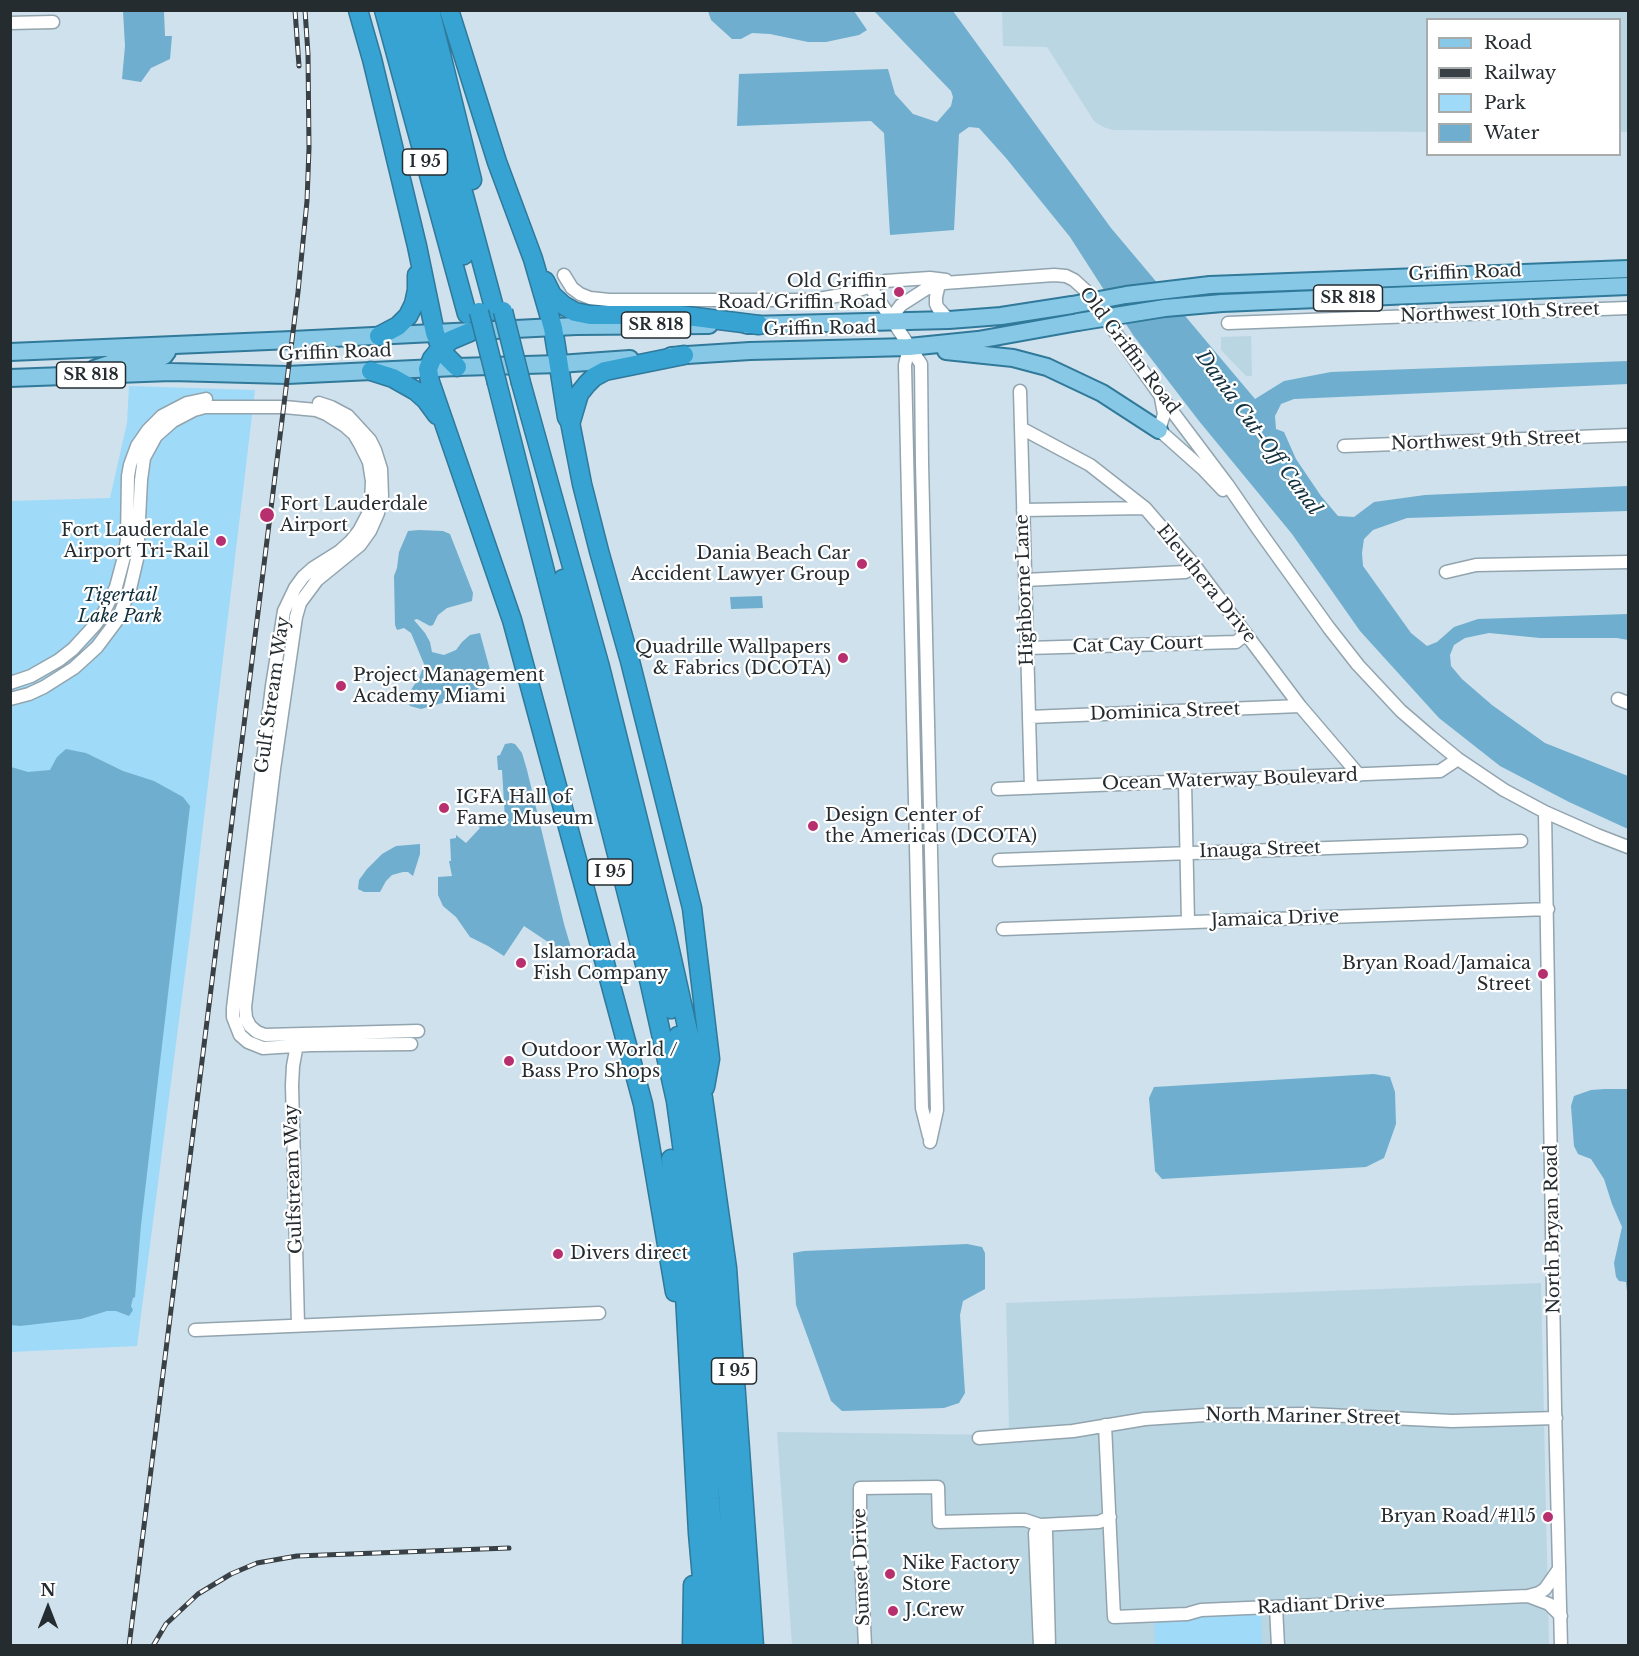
<!DOCTYPE html>
<html>
<head>
<meta charset="utf-8">
<style>
	body { margin:0 }
	#map { position:relative; width:1639px; height:1656px; overflow:hidden; background:#cfe1ec; font-family:"Libre Baskerville",serif }
	canvas { display:block }
	.frame { position:absolute; inset:0; border:12px solid #252c30; pointer-events:none }
	.legend { position:absolute; left:1426px; top:18px; width:195px; height:138px; box-sizing:border-box; background:#fff; border:2px solid #a8abac; margin:0; padding:8px 10px; list-style:none; font-size:18px; color:#252c30 }
	.legend li { display:flex; align-items:center; gap:12px; height:30px }
	.legend b { width:30px; border:2px solid #a8abac }
	.north { position:absolute; left:18px; top:1578px; width:60px; height:60px; -webkit-text-stroke:4px #fff; paint-order:stroke; rotate:0deg; font-size:16px; font-weight:700; line-height:24px; text-align:center; color:#252c30 }
	.north::after { content:''; display:block; margin:auto; width:21px; height:27px; background:#252c30; clip-path:polygon(50% 0,100% 100%,50% 72%,0 100%) }
</style>
</head>
<body>
<div id="map">
<canvas width="1639" height="1656"></canvas>
<div class="frame"></div>
<ul class="legend">
<li><b style="height:8px;background:#86c8e5"></b>Road</li>
<li><b style="height:8px;background:#394146"></b>Railway</li>
<li><b style="height:16px;background:#9fdaf8"></b>Park</li>
<li><b style="height:16px;background:#6faece"></b>Water</li>
</ul>
<div class="north">N</div>
</div>
<script>
const ctx = document.querySelector('canvas').getContext('2d');
ctx.lineJoin = 'round';
function fill(path, color) {
  ctx.fillStyle = color;
  ctx.fill(path, 'evenodd');
}
function toPath(rows) {
  const path = new Path2D();
  for (const r of rows) {
    path.moveTo(r[0], r[1]);
    for (let i = 2; i < r.length; i += 2) path.lineTo(r[i], r[i + 1]);
  }
  return path;
}
function trace(path, color, width, dash) {
  ctx.strokeStyle = color;
  ctx.lineWidth = width;
  ctx.lineCap = dash ? 'butt' : 'round';
  ctx.setLineDash(dash || []);
  ctx.stroke(path);
}
function write(font, color, halo, rows, align = 'center') {
  ctx.font = font + ' "Libre Baskerville",serif';
  ctx.lineWidth = 4.5;
  ctx.setLineDash([]);
  ctx.textBaseline = 'middle';
  ctx.strokeStyle = halo;
  ctx.fillStyle = color;
  for (const [text, x, y, turn = 0] of rows) {
    ctx.save();
    ctx.translate(x, y);
    ctx.rotate((+turn || 0) * Math.PI / 180);
    ctx.textAlign = isNaN(turn) ? turn : align;
    if (halo) ctx.strokeText(text, 0, 0);
    ctx.fillText(text, 0, 0);
    ctx.restore();
  }
}
const built = toPath([
	[1002,11,1628,11,1628,132,1620,132,1620,20,1428,20,1427,132,1113,130,1103,127,1094,121,1047,47,1003,46],
	[1251,336,1252,376,1246,376,1221,350,1221,337],
	[1541,1283,1549,1645,792,1645,777,1432,1002,1435,1009,1427,1006,1303]
]);
const green = toPath([
	[129,386,255,390,191,927,137,1346,11,1352,11,501,110,498,127,423],
	[1261,1614,1262,1645,1155,1645,1154,1618]
]);
const water = toPath([
	[123,11,171,11,164,12,165,36,172,36,170,59,151,68,141,82,122,79,125,46],
	[708,11,854,11,867,30,859,35,826,42,808,42,770,34,752,33,741,39,732,39,711,20],
	[874,11,953,11,1111,228,1255,399,1284,381,1331,372,1628,361,1628,384,1294,399,1281,404,1275,416,1276,429,1284,432,1296,459,1321,496,1338,516,1354,517,1374,502,1425,495,1628,486,1628,511,1407,518,1373,530,1364,539,1362,553,1363,566,1411,633,1427,646,1437,642,1454,627,1478,619,1628,614,1628,640,1617,638,1540,638,1489,633,1465,638,1454,645,1450,655,1451,666,1462,679,1492,705,1545,743,1628,776,1628,829,1569,802,1500,766,1439,718,1360,631,1292,534,1199,421,1133,335,1070,237,1006,158,979,128,969,127,959,134,954,230,890,235,884,133,871,121,737,126,739,74,888,69,895,94,913,114,937,122,951,106,953,97,951,91],
	[419,530,443,531,450,534,473,593,472,601,447,608,438,615,433,625,430,626,417,619,414,620,425,633,430,642,432,652,444,655,456,650,462,642,470,635,480,633,490,670,490,680,470,695,421,709,410,706,407,702,407,696,420,676,424,664,411,633,404,628,397,630,395,625,394,576,397,568,399,552,408,531],
	[762,596,763,608,731,609,730,597],
	[511,743,515,744,522,753,527,770,564,924,572,951,558,953,555,951,557,948,524,926,504,956,488,946,470,937,456,917,443,906,438,895,438,877,452,876,449,861,451,861,450,839,456,838,456,835,466,843,480,828,470,818,486,817,486,820,505,819,502,770,498,770,497,756,500,755,505,744],
	[66,749,86,753,123,771,154,781,183,797,190,806,141,1225,135,1297,133,1298,131,1306,133,1310,129,1316,116,1311,107,1311,81,1319,20,1326,11,1325,11,767,28,772,50,770,57,757],
	[420,844,420,854,413,876,408,872,403,872,392,875,386,881,380,892,364,892,358,889,359,880,367,869,382,854,396,846],
	[1374,1074,1390,1077,1395,1092,1396,1124,1384,1158,1366,1167,1162,1179,1155,1171,1149,1098,1154,1087],
	[1605,1089,1628,1089,1628,1300,1626,1282,1619,1281,1616,1277,1614,1263,1622,1227,1612,1204,1604,1179,1591,1159,1578,1154,1574,1146,1571,1106,1574,1096,1591,1090],
	[967,1244,982,1247,985,1253,985,1289,963,1301,960,1315,965,1393,959,1403,944,1408,842,1411,831,1401,796,1305,793,1253,804,1251]
]);
const minor = toPath([
	[10,23,53,22],
	[564,275,572,288,580,294,590,298,609,300,813,300,847,294,885,281,930,278,946,280],
	[939,284,936,297,936,304,938,308,949,320],
	[869,285,921,364,922,463,937,1110,930,1142],
	[893,322,895,313,901,305,926,289,944,283,1054,275,1066,276,1074,280,1085,290,1160,395,1227,484,1258,529,1329,628,1358,665,1401,711,1430,736,1458,759,1504,790,1545,812,1597,835,1628,847],
	[1228,323,1628,308],
	[909,347,905,365,922,1108,929,1136],
	[1020,391,1031,788],
	[1161,398,1164,414,1159,430,1204,470,1223,490],
	[319,403,331,407,348,416,370,440,375,450,381,469,382,496,378,513,370,531,360,545,317,580,300,603,296,617,274,769,245,1007,246,1018,250,1026,257,1032,265,1035,418,1031],
	[1021,428,1090,465,1145,508,1195,566,1300,706,1359,775],
	[1344,446,1628,435],
	[1023,510,1145,508],
	[1446,572,1476,565,1628,562],
	[1025,580,1185,572,1195,566],
	[1027,648,1236,642,1246,634],
	[10,683,31,676,59,660,73,649,95,625,104,612,116,587,124,557,127,540,128,476,130,465,137,446,148,430,162,416,187,403,206,399],
	[10,699,29,694,44,687,74,668,97,647,118,619,130,589,137,559,141,480,144,458,156,436,173,421,194,410,205,407,284,407,316,410,326,414,345,426,354,434,360,444,369,462,372,481,371,502,368,514,359,531,351,541,340,551,313,568,303,577,295,588,284,611,272,686,233,1008,233,1017,240,1035,248,1042,263,1048,311,1045,411,1044],
	[1618,699,1628,703],
	[1029,717,1300,706],
	[1185,782,1188,922],
	[998,789,1440,771,1458,759],
	[1545,812,1555,1409,1561,1646],
	[999,860,1521,841],
	[1003,929,1548,909],
	[298,1039,293,1066,292,1085,298,1325],
	[195,1330,599,1313],
	[1105,1425,1114,1617,1187,1614,1201,1610,1528,1596,1539,1593,1545,1589,1559,1569],
	[979,1438,1073,1431,1145,1419,1205,1415,1308,1414,1452,1421,1556,1418],
	[1040,1525,1046,1532,1049,1646],
	[1040,1525,1035,1533,1040,1646],
	[1528,1596,1549,1604,1561,1616],
	[1276,1607,1278,1646],
	[865,1646,860,1538,860,1488,938,1487,939,1522,1016,1520,1025,1520,1040,1525,1099,1522,1110,1517]
]);
const major = toPath([
	[1210,285,1628,269],
	[1222,303,1628,286],
	[747,325,949,320,1001,316,1072,305],
	[946,351,1013,358,1047,367,1102,393,1159,430],
	[10,352,292,340,576,326,709,325],
	[671,356,750,351,909,347,978,340,1078,322],
	[94,369,118,361,156,359,164,356,167,352,169,346],
	[10,378,171,372,287,375,457,367,559,364,630,359]
]);
const highway = toPath([
	[358,10,372,59,417,246,435,333,443,353,457,367],
	[384,10,467,314],
	[399,10,464,255],
	[414,10,495,311],
	[430,10,472,180],
	[449,10,497,162,533,259,553,328,567,417,570,422,582,484,599,551,630,661,692,908,710,1059,705,1087],
	[545,281,552,295,563,305,575,312,590,315,679,315,759,325],
	[470,332,451,340,441,348,432,359,428,369,430,382,512,620,643,1104,675,1292],
	[379,336,398,326,408,316,414,304,417,290,417,275],
	[371,371,393,378,416,391,426,400,437,415],
	[497,383,650,984,676,1101,700,1276,710,1499,720,1646],
	[521,383,600,667,665,928,703,1098,727,1268,754,1646],
	[571,421,579,394,587,384,594,377,605,371,684,355],
	[563,579,671,1009],
	[678,1036,715,1276,737,1646],
	[671,1159,683,1259,698,1533,708,1646],
	[692,1646,693,1585]
]);
const rail = toPath([
	[295,10,299,66],
	[129,1646,298,292,307,201,309,148,308,54,305,10],
	[153,1646,166,1624,198,1594,231,1574,257,1563,297,1556,509,1548]
]);
const majorBridge = toPath([
	[1072,305,1126,295,1210,285],
	[1078,322,1165,308,1222,303]
]);
const highwayBridge = toPath([
	[503,311,521,383],
	[479,312,497,383]
]);
const markers = [
	[899,292,6,"#b72f6e"],
	[267,515,8,"#b72f6e"],
	[221,541,6,"#b72f6e"],
	[862,564,6,"#b72f6e"],
	[843,658,6,"#b72f6e"],
	[341,686,6,"#b72f6e"],
	[444,808,6,"#b72f6e"],
	[813,826,6,"#b72f6e"],
	[521,963,6,"#b72f6e"],
	[1543,974,6,"#b72f6e"],
	[509,1061,6,"#b72f6e"],
	[558,1254,6,"#b72f6e"],
	[1548,1517,6,"#b72f6e"],
	[890,1574,6,"#b72f6e"],
	[893,1611,6,"#b72f6e"]
];
const shields = [
	[425,162,45],
	[1348,298,69],
	[656,325,69],
	[91,375,69],
	[610,872,45],
	[734,1371,45]
];
const shieldNames = [
	["I 95",425,162],
	["SR 818",1348,298],
	["SR 818",656,325],
	["SR 818",91,375],
	["I 95",610,872],
	["I 95",734,1371]
];
const streetNames = [
	["Griffin Road",1465,273,-2],
	["Northwest 10th Street",1500,313,-2],
	["Griffin Road",820,329,-1],
	["Old Griffin Road",1129,351,53],
	["Griffin Road",335,353,-2],
	["Northwest 9th Street",1486,441,-2],
	["Eleuthera Drive",1206,584,51],
	["Highborne Lane",1025,590,-92],
	["Cat Cay Court",1138,645,-2],
	["Gulf Stream Way",273,695,-82],
	["Dominica Street",1165,712,-2],
	["Ocean Waterway Boulevard",1230,780,-2],
	["Inauga Street",1260,850,-2],
	["Jamaica Drive",1275,919,-2],
	["Gulfstream Way",294,1179,-92],
	["North Bryan Road",1553,1229,-91],
	["North Mariner Street",1303,1417,1],
	["Sunset Drive",862,1567,-92],
	["Radiant Drive",1321,1605,-3]
];
const poiNames = [
	["Old Griffin",887,282,"right"],
	["Road/Griffin Road",887,303,"right"],
	["Fort Lauderdale",280,505],
	["Airport",280,526],
	["Fort Lauderdale",209,531,"right"],
	["Airport Tri-Rail",209,552,"right"],
	["Dania Beach Car",850,554,"right"],
	["Accident Lawyer Group",850,575,"right"],
	["Quadrille Wallpapers",831,648,"right"],
	["& Fabrics (DCOTA)",831,669,"right"],
	["Project Management",353,676],
	["Academy Miami",353,697],
	["IGFA Hall of",456,798],
	["Fame Museum",456,819],
	["Design Center of",825,816],
	["the Americas (DCOTA)",825,837],
	["Islamorada",533,953],
	["Fish Company",533,974],
	["Bryan Road/Jamaica",1531,964,"right"],
	["Street",1531,985,"right"],
	["Outdoor World /",521,1051],
	["Bass Pro Shops",521,1072],
	["Divers direct",570,1254],
	["Bryan Road/#115",1536,1517,"right"],
	["Nike Factory",902,1564],
	["Store",902,1585],
	["J.Crew",905,1611]
];
const parkNames = [
	["Tigertail",120,596],
	["Lake Park",120,617]
];
const waterNames = [
	["Dania Cut-Off Canal",1258,433,54]
];
fill(built, '#bbd6e3');
fill(green, '#9fdaf8');
fill(water, '#6faece');
trace(minor, '#92a4ae', 15);
trace(major, '#30799a', 20);
trace(highway, '#30799a', 21);
trace(minor, '#fff', 12);
trace(major, '#86c8e5', 16);
trace(highway, '#36a3d3', 18);
trace(rail, '#394146', 5);
trace(rail, '#fff', 3, [9]);
trace(majorBridge, '#30799a', 20, []);
trace(highwayBridge, '#30799a', 21, []);
trace(majorBridge, '#86c8e5', 16);
trace(highwayBridge, '#36a3d3', 18);
for (const [x, y, r, color] of markers) {
  const dot = new Path2D();
  dot.arc(x, y, r, 0, 2 * Math.PI);
  ctx.fillStyle = color;
  ctx.fill(dot);
  trace(dot, '#fff', 2);
}
for (const [x, y, w] of shields) {
  const box = new Path2D();
  box.roundRect(x - w / 2, y - 13, w, 26, 4.5);
  ctx.fillStyle = '#fff';
  ctx.fill(box);
  trace(box, '#252c30', 1.5);
}
write('bold 16px', '#252c30', null, shieldNames);
write('18px', '#252c30', '#fff', streetNames);
write('18px', '#252c30', '#fff', poiNames, 'left');
write('italic 18px', '#0f2d3b', '#fff', parkNames);
write('italic 20px', '#12303e', '#fff', waterNames);
</script>
</body>
</html>
